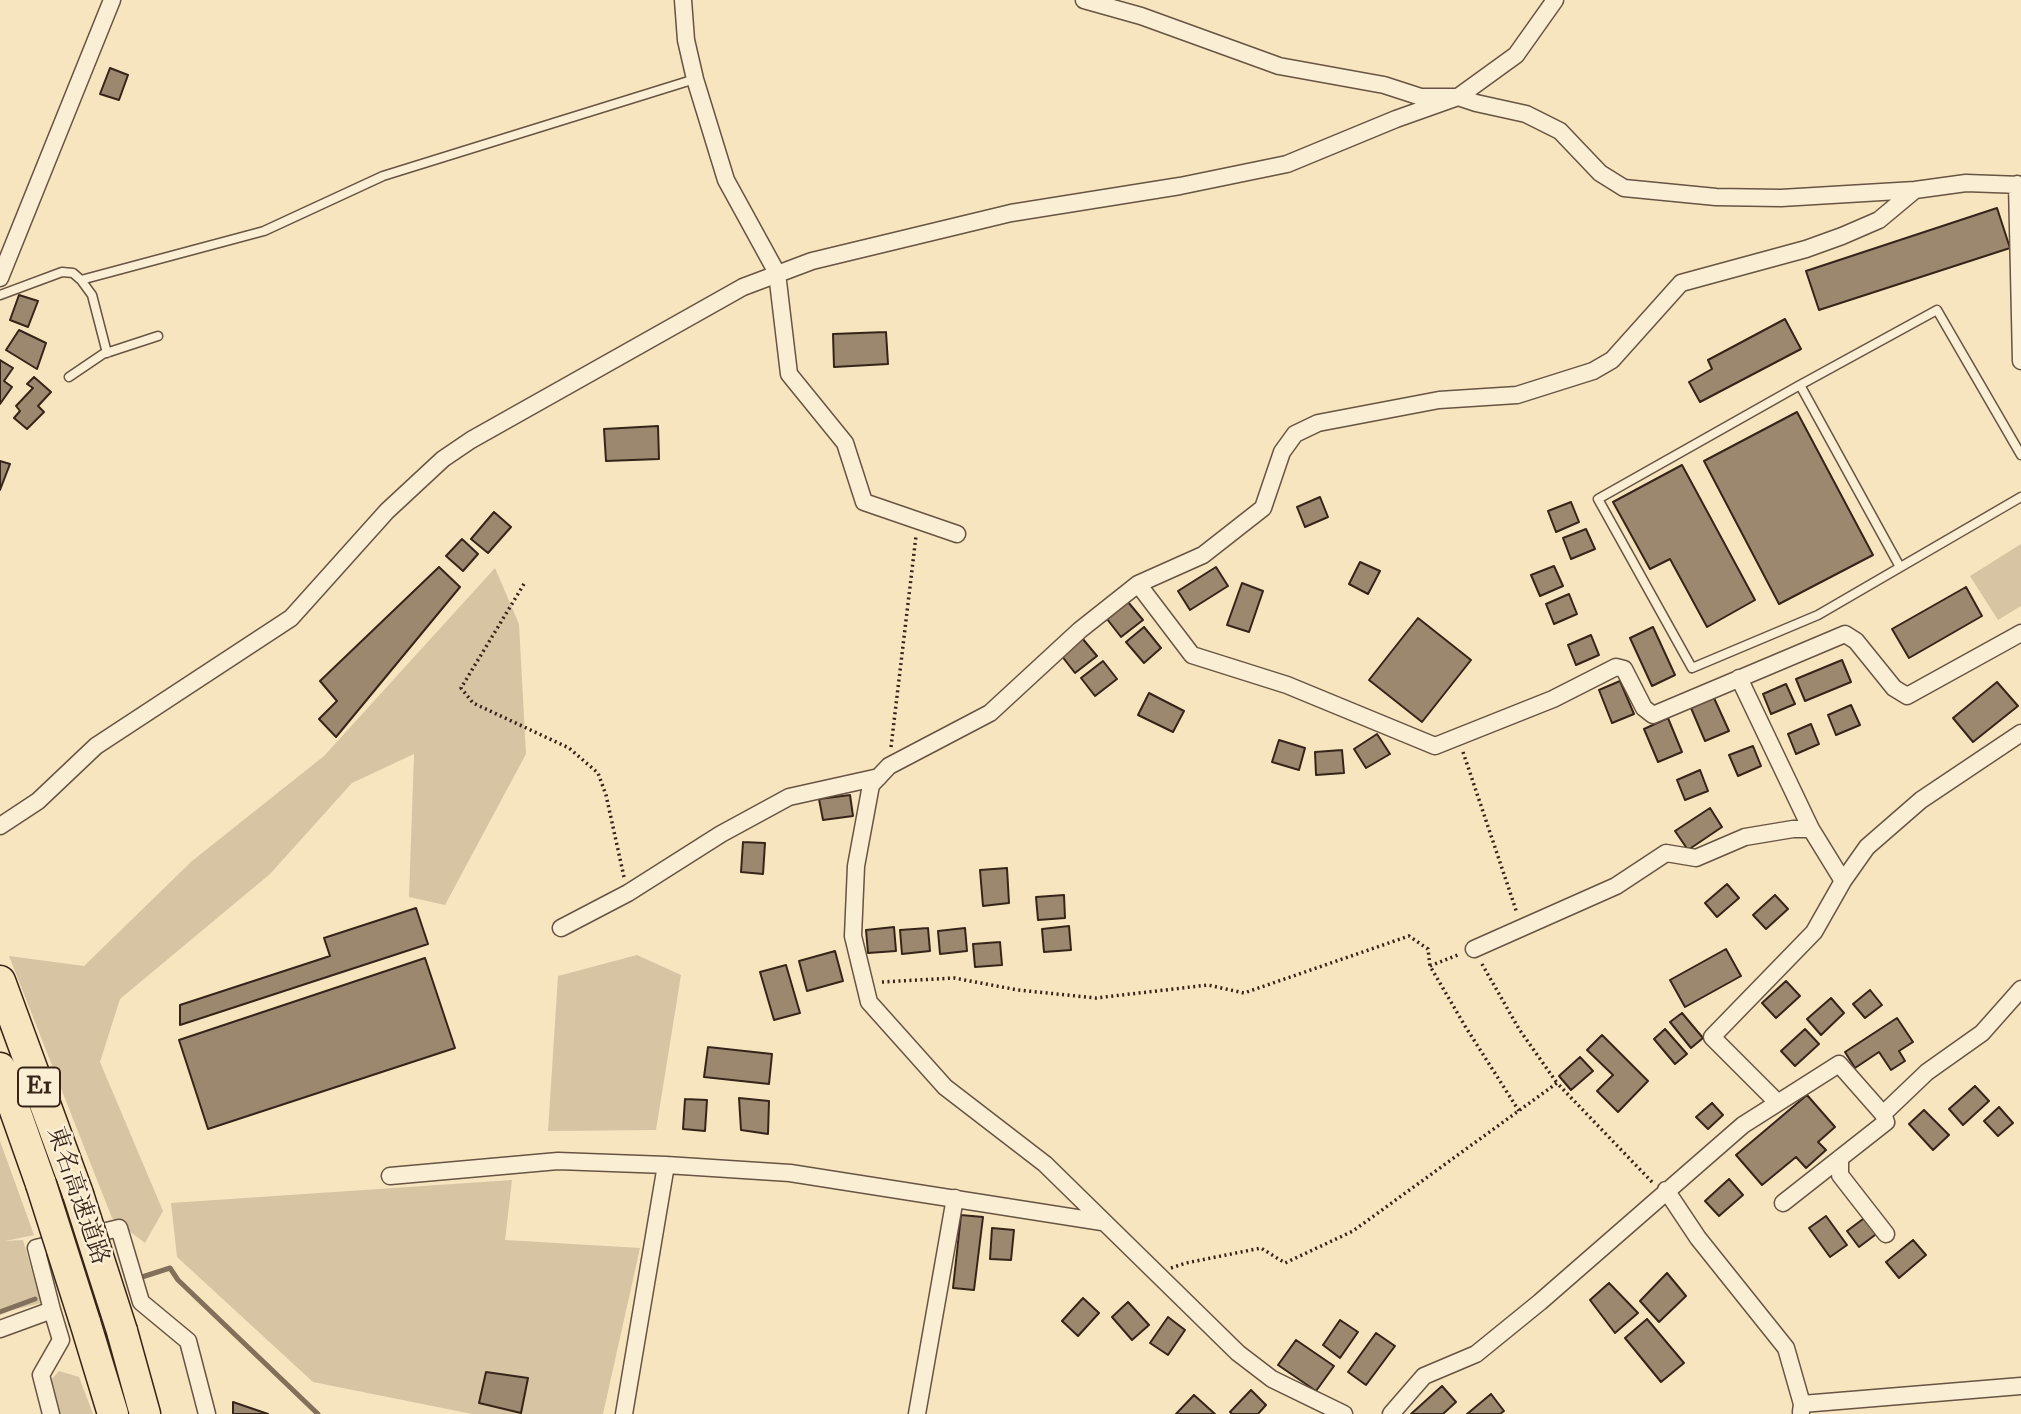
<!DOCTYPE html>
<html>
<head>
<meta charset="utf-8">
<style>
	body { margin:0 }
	canvas { display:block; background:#f7e5bf }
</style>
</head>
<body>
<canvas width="2021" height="1414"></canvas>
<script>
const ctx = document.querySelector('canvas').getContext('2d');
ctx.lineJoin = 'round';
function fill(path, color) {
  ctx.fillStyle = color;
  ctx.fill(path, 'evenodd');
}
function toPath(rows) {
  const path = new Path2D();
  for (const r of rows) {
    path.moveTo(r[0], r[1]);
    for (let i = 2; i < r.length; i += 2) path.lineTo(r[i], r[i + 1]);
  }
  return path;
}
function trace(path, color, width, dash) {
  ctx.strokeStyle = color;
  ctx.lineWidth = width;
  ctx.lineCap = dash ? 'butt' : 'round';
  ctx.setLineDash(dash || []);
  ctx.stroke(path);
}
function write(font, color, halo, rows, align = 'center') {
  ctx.font = font + ' "IM FELL Great Primer","Noto Serif JP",serif';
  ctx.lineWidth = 5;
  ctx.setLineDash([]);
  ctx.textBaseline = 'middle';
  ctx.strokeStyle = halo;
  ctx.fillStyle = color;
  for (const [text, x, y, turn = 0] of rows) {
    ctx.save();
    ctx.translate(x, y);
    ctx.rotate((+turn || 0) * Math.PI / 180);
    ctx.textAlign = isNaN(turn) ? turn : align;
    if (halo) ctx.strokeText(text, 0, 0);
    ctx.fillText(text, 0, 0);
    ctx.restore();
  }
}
const green = toPath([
	[2021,544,2021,606,1998,620,1970,576],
	[495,568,519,624,526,754,445,905,409,897,414,754,352,783,270,874,120,999,100,1062,163,1211,145,1243,112,1218,9,956,84,966,192,861,324,756],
	[637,955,681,975,656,1130,548,1131,558,976],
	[0,1141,34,1235,5,1241,23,1240,41,1303,0,1313],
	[512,1180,505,1240,640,1248,603,1414,472,1414,313,1382,177,1257,171,1203],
	[59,1371,79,1377,93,1414,56,1414,48,1383]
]);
const stream = toPath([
	[142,1277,170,1268,178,1280,318,1414],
	[0,1312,35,1299]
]);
const building = toPath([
	[110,68,128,75,119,100,100,94,110,68],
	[1997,208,2010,248,1819,310,1806,271,1997,208],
	[19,295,38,301,28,327,10,320,19,295],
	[1785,319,1801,349,1700,402,1689,382,1712,369,1708,360,1785,319],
	[19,330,46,343,37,369,6,350,19,330],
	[886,332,888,364,834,367,833,334,886,332],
	[0,360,13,368,4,381,12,387,0,404,0,360],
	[34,377,51,392,38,406,44,412,27,429,14,418,20,411,16,406,33,388,27,384,34,377],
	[1797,412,1873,555,1779,604,1704,461,1797,412],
	[658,426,659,459,606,461,604,429,658,426],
	[0,461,10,464,0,490,0,461],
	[1682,465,1755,600,1707,627,1670,559,1650,569,1613,502,1682,465],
	[1320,497,1328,517,1305,527,1297,507,1320,497],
	[1571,502,1579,522,1556,532,1548,511,1571,502],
	[494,512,511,527,488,553,471,539,494,512],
	[1586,529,1595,549,1571,559,1563,538,1586,529],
	[462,539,478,554,463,571,446,556,462,539],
	[1360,562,1380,571,1368,594,1349,584,1360,562],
	[1554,566,1563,586,1540,596,1531,575,1554,566],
	[439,567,460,587,336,737,319,719,337,701,320,681,439,567],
	[1216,567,1228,586,1190,610,1178,591,1216,567],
	[1242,583,1263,591,1249,632,1227,625,1242,583],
	[1966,587,1982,616,1909,658,1892,629,1966,587],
	[1569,594,1577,614,1554,624,1546,604,1569,594],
	[1128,602,1143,620,1121,637,1107,619,1128,602],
	[1418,618,1471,660,1422,722,1369,680,1418,618],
	[1144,627,1161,648,1144,663,1126,642,1144,627],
	[1653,627,1675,675,1652,686,1630,638,1653,627],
	[1591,635,1599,655,1576,665,1568,645,1591,635],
	[1082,638,1097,656,1075,673,1061,655,1082,638],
	[1842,660,1851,682,1805,701,1796,679,1842,660],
	[1103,661,1117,679,1095,696,1081,678,1103,661],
	[1620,681,1634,714,1612,723,1599,690,1620,681],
	[1997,682,2018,706,1973,742,1953,718,1997,682],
	[1786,684,1795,704,1771,714,1763,694,1786,684],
	[1149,693,1184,711,1173,732,1138,715,1149,693],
	[1714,698,1729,731,1705,741,1691,708,1714,698],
	[1851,705,1860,725,1836,735,1828,715,1851,705],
	[1668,718,1682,752,1658,762,1644,729,1668,718],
	[1811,724,1819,744,1796,754,1788,734,1811,724],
	[1377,734,1390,754,1366,768,1354,749,1377,734],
	[1279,740,1305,748,1299,770,1272,762,1279,740],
	[1753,746,1761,766,1738,776,1729,755,1753,746],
	[1342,750,1344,773,1316,775,1315,752,1342,750],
	[1700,770,1708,791,1685,800,1677,780,1700,770],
	[850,795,853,816,823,820,819,799,850,795],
	[1710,808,1722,827,1688,850,1675,831,1710,808],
	[743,842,765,843,763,874,741,872,743,842],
	[1007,868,1009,903,983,906,980,870,1007,868],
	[1727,884,1739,898,1717,917,1705,903,1727,884],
	[1064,895,1065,918,1038,920,1036,897,1064,895],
	[1775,895,1788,909,1766,929,1753,915,1775,895],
	[416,908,428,944,180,1025,180,1005,330,956,324,938,416,908],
	[1069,926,1071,950,1044,952,1042,929,1069,926],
	[894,927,896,951,868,953,866,930,894,927],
	[928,928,930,951,902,954,900,930,928,928],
	[965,928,967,951,940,954,938,931,965,928],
	[1000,942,1002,965,975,967,973,944,1000,942],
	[1726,949,1741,976,1685,1007,1670,980,1726,949],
	[835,951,843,981,807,991,799,961,835,951],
	[425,958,455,1048,208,1129,179,1040,425,958],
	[786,965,800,1013,774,1020,760,972,786,965],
	[1786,981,1800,996,1776,1018,1762,1003,1786,981],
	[1870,990,1882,1005,1865,1018,1853,1004,1870,990],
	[1831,998,1844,1013,1821,1035,1807,1019,1831,998],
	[1682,1013,1703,1038,1691,1048,1670,1022,1682,1013],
	[1897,1018,1913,1042,1899,1051,1905,1061,1891,1070,1879,1052,1855,1068,1845,1052,1897,1018],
	[1665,1029,1687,1054,1675,1064,1654,1039,1665,1029],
	[1805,1029,1819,1044,1795,1066,1781,1051,1805,1029],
	[1602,1035,1648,1081,1618,1112,1597,1091,1613,1075,1587,1050,1602,1035],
	[708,1047,772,1054,769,1084,704,1077,708,1047],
	[1580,1057,1593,1071,1571,1090,1559,1076,1580,1057],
	[1975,1086,1989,1101,1963,1125,1949,1109,1975,1086],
	[1807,1095,1835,1127,1818,1142,1826,1150,1806,1168,1796,1157,1762,1185,1736,1155,1807,1095],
	[739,1098,769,1101,768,1134,741,1130,739,1098],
	[685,1099,707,1100,705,1131,683,1129,685,1099],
	[1712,1103,1723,1115,1708,1129,1696,1117,1712,1103],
	[1999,1107,2013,1123,1998,1136,1984,1121,1999,1107],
	[1924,1110,1949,1135,1933,1150,1909,1124,1924,1110],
	[1729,1179,1743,1195,1719,1216,1705,1201,1729,1179],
	[961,1215,983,1217,974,1290,953,1288,961,1215],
	[1826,1216,1847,1245,1830,1257,1809,1228,1826,1216],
	[1867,1216,1879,1232,1859,1247,1847,1231,1867,1216],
	[992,1228,1014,1230,1011,1260,990,1259,992,1228],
	[1913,1240,1926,1255,1899,1278,1886,1262,1913,1240],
	[1667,1273,1686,1296,1659,1322,1640,1301,1667,1273],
	[1609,1283,1638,1313,1615,1333,1590,1300,1609,1283],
	[1083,1298,1099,1313,1078,1336,1062,1321,1083,1298],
	[1128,1302,1149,1325,1132,1340,1112,1317,1128,1302],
	[1168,1317,1185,1330,1168,1355,1150,1343,1168,1317],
	[1647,1319,1684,1363,1661,1382,1625,1338,1647,1319],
	[1340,1320,1358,1332,1340,1358,1323,1345,1340,1320],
	[1376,1333,1395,1346,1366,1385,1348,1372,1376,1333],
	[1296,1340,1334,1366,1316,1391,1278,1365,1296,1340],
	[486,1372,528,1378,521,1413,479,1403,486,1372],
	[1442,1386,1456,1402,1443,1414,1411,1414,1442,1386],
	[1251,1390,1266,1405,1258,1414,1232,1414,1230,1412,1251,1390],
	[1491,1394,1504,1411,1500,1414,1467,1414,1491,1394],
	[1194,1395,1215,1414,1176,1414,1194,1395],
	[233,1402,268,1414,233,1414,233,1402]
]);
const path = toPath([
	[524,584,461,688,473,703,569,748,598,773,606,795,624,877],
	[891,747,916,536],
	[1463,752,1517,913],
	[1482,964,1519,1029,1557,1083],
	[1430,966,1460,954],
	[882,982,954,978,1018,990,1096,998,1208,985,1244,993,1409,936,1428,949,1430,966,1465,1026,1519,1111],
	[1171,1268,1186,1263,1261,1248,1285,1263,1353,1231,1557,1083,1652,1182]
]);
const service = toPath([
	[0,295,62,272,73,273,81,280],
	[107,353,92,295,81,280,264,231,383,176,695,79],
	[69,377,103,354,158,336],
	[1800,385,1937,310,2021,455],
	[1900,567,1800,385,1598,499,1692,668,1818,615,2021,497]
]);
const minor = toPath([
	[683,0,686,40,695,79,726,180,777,273,789,374,845,443,864,502,957,534],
	[1084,0,1141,16,1279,66,1384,85,1421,97,1458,97,1476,103,1526,114,1560,131,1600,173,1624,188,1716,197,1781,198,1915,190,1966,183,2021,185],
	[2017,184,2021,361],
	[0,278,112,0],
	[1138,584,1192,655,1287,685,1435,746,1553,699,1616,667,1624,669,1644,708,1653,715,1845,634,1856,641,1894,688,1907,696,2021,633],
	[1739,678,1811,829],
	[0,826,38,801,96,746,291,618,387,511,443,459,471,440,743,287,812,261,1011,213,1180,186,1287,164,1396,119,1458,97,1516,55,1555,0],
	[561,928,628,893,721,834,789,797,879,777],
	[1474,949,1616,886,1666,853,1696,858,1745,837,1793,829,1811,829,1843,881],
	[1777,1102,1712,1037,1814,932,1843,881,1867,847,1921,800,2021,733],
	[1840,1158,1840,1175,1886,1234],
	[390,1176,558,1161,666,1165,790,1173,1102,1222],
	[1666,1190,1698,1238,1786,1348,1802,1404],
	[1783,1203,1886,1122,1883,1114],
	[52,1310,36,1248,119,1228,141,1302,188,1341,207,1414],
	[0,1329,52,1310,61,1340,41,1375,51,1414],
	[1801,1412,1802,1404,2021,1386],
	[624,1414,666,1165],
	[917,1414,955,1198],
	[1344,1414,1272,1379,1238,1353,1045,1164,945,1087,869,1002,853,936,856,866,871,785,889,766,990,713,1080,630,1138,584,1203,555,1263,508,1282,452,1295,434,1318,423,1439,400,1517,395,1593,371,1612,360,1681,283,1806,249,1842,236,1879,220,1915,190],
	[1391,1414,1424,1376,1476,1354,1540,1302,1743,1125,1839,1064,1883,1114,1927,1072,1982,1033,2021,989]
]);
const motorway = toPath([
	[0,981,78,1194],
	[0,1068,41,1184],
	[85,1322,113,1414],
	[122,1331,145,1414]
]);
const motorwayBridge = toPath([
	[41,1184,85,1322],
	[78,1194,122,1331]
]);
const shields = [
	[39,1087,42]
];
const shieldNames = [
	["E1",39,1087]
];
const streetNames = [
	["東名高速道路",77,1196,71]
];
fill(green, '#d6c4a3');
trace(stream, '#83705b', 5);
fill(building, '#9b886f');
trace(building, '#372419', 2);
trace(service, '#675442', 11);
trace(minor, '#675442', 19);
trace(motorway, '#372419', 33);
trace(path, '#372419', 3.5, [2, 3.5]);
trace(service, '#faeed5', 8);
trace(minor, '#faeed5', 16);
trace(motorway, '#f7e5bf', 30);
trace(motorwayBridge, '#372419', 33, []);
trace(motorwayBridge, '#f7e5bf', 30);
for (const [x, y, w] of shields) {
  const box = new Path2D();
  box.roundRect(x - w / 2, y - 19.5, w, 39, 5);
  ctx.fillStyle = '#faeed5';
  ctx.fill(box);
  trace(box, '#372419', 2);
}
write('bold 23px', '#372419', null, shieldNames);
write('24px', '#372419', '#faeed5', streetNames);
</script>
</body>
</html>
